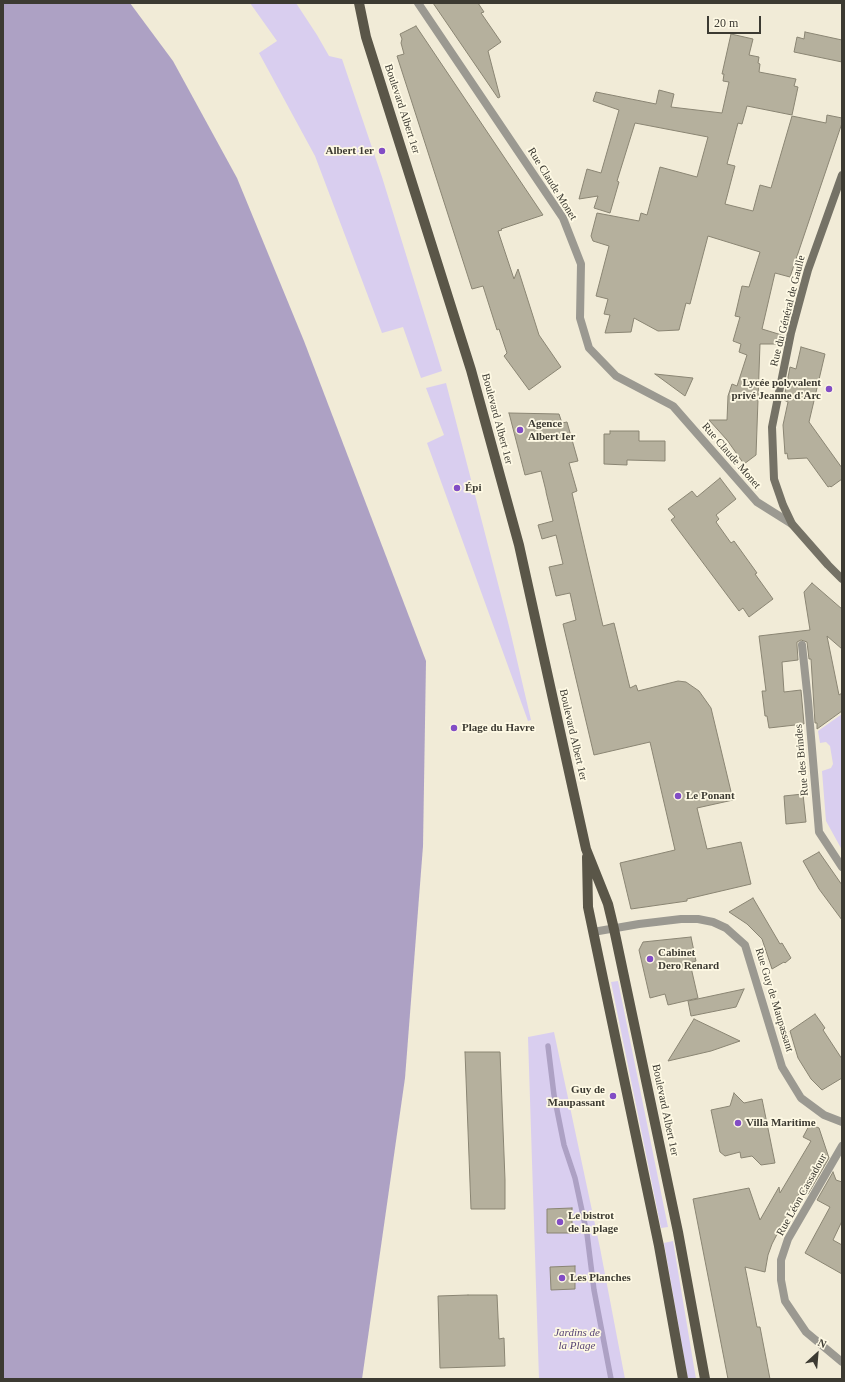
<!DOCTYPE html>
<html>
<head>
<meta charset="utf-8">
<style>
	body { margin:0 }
	#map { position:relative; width:845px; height:1382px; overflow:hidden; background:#f1ebd7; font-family:Georgia,serif }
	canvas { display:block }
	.frame { position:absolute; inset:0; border:4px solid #3c3a32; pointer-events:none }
	.north { position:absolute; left:797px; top:1334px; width:40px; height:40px; -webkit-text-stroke:3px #fef9e4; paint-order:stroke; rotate:26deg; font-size:11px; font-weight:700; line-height:16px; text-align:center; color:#3c3a32 }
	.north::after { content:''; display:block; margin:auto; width:14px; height:18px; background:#3c3a32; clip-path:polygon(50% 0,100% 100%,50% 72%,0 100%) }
	.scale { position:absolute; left:707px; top:16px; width:54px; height:18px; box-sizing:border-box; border:2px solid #3c3a32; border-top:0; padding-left:5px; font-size:12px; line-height:14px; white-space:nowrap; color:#3c3a32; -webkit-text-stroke:3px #fef9e4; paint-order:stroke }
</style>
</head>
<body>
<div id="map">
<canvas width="845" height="1382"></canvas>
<div class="frame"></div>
<div class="north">N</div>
<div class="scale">20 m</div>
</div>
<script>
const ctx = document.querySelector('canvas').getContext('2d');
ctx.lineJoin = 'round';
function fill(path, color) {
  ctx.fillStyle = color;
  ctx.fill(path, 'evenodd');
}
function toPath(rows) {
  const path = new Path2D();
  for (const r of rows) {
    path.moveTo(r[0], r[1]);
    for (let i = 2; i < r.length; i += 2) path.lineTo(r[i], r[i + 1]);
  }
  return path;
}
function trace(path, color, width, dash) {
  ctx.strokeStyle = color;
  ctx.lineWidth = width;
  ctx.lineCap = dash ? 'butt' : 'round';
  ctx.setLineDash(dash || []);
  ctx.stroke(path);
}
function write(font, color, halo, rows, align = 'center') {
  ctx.font = font + ' Georgia,serif';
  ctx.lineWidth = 3.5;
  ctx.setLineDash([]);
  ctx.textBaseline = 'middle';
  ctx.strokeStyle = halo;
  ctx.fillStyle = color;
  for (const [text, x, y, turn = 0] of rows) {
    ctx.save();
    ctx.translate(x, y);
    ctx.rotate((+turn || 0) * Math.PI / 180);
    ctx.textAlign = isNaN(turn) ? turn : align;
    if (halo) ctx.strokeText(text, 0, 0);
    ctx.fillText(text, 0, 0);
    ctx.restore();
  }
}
const green = toPath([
	[250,3,296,3,317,35,329,56,342,59,382,177,442,371,421,378,403,327,382,333,315,156,259,53,277,41],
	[446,383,509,626,531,720,528,721,427,443,444,435,426,388],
	[842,714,842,850,826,821,822,771,831,768,833,764,830,746,826,742,820,743,818,731],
	[618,981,668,1227,661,1228,611,982],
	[554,1032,600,1248,625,1379,539,1379,528,1037],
	[673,1241,696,1379,688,1379,664,1243]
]);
const water = toPath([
	[3,3,130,3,173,61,237,178,304,341,426,661,423,846,405,1078,362,1379,3,1379]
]);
const stream = toPath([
	[548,1046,554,1095,564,1145,575,1178,587,1234,594,1290,611,1379]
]);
const building = toPath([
	[433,3,478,3,484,12,481,13,501,42,488,51,500,97,498,98,433,3],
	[416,26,543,215,501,229,502,230,498,231,514,279,518,269,539,335,561,367,529,390,504,356,507,353,499,329,497,330,483,286,472,289,397,56,404,54,401,43,402,39,400,34,416,26],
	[805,32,842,40,842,62,794,52,797,37,804,39,805,32],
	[731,34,753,39,749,55,759,57,758,63,760,64,759,72,796,79,794,86,798,87,792,115,747,106,742,124,738,123,727,164,735,166,725,204,753,211,760,185,771,188,792,116,826,123,827,115,842,118,842,123,790,277,775,273,762,329,785,336,783,344,760,344,756,455,744,464,727,440,709,420,727,420,728,396,732,384,737,386,747,355,739,352,741,344,733,341,740,317,735,316,742,286,749,287,760,252,708,236,690,304,686,303,679,330,658,331,634,318,631,332,605,333,610,315,604,314,608,299,596,296,609,246,593,241,591,236,597,213,639,221,641,213,647,215,660,167,697,177,708,137,635,123,617,181,619,182,610,213,594,208,598,196,579,199,587,169,601,173,619,110,593,101,596,92,656,104,659,90,674,94,671,107,722,113,729,82,723,81,724,74,722,74,731,34],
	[801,347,825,354,809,422,842,468,842,479,831,487,830,486,828,487,807,458,788,459,787,453,785,454,783,425,788,402,784,400,784,398,790,367,796,369,801,347],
	[655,374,693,378,685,396,655,374],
	[509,413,559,414,562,423,567,422,578,461,569,463,577,491,572,493,603,626,614,623,630,688,636,685,638,691,678,681,686,682,699,691,711,708,733,800,697,808,707,849,741,842,751,884,687,899,687,901,631,909,620,863,675,850,650,742,594,755,563,624,576,620,570,593,556,596,549,567,563,564,556,535,542,539,538,525,553,521,546,492,546,491,541,471,525,475,509,413],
	[610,431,639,431,639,441,665,441,665,461,627,460,627,465,604,464,604,434,610,434,610,431],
	[720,478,736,499,716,515,719,519,716,522,731,543,734,541,757,573,755,574,773,599,749,617,743,608,739,611,671,520,675,517,668,509,692,491,697,497,720,478],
	[812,583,842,609,842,649,827,636,839,695,842,693,842,711,817,729,817,723,815,723,811,659,809,659,807,642,801,640,797,642,797,645,798,660,782,662,784,692,801,690,804,724,769,728,767,716,765,716,762,691,766,691,759,636,810,630,804,592,812,583],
	[803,794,806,822,786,824,784,796,803,794],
	[819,852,842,885,842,920,819,889,803,861,819,852],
	[753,898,780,944,782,943,791,958,785,963,784,962,772,969,762,939,747,924,729,912,753,898],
	[691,937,696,961,690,963,698,998,668,1005,665,994,650,998,639,950,643,942,691,937],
	[744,989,736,1007,691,1016,688,1001,744,989],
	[815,1014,825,1028,823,1030,842,1059,842,1078,822,1090,811,1079,798,1058,790,1031,815,1014],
	[694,1019,740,1041,711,1051,668,1061,694,1019],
	[465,1052,500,1052,505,1180,505,1209,471,1209,465,1052],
	[734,1093,744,1103,762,1099,775,1163,761,1165,752,1156,741,1158,740,1152,725,1156,720,1152,711,1110,730,1106,734,1093],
	[810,1124,819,1128,829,1158,808,1194,801,1191,794,1201,772,1244,768,1255,765,1272,745,1267,757,1327,760,1327,770,1379,728,1379,693,1199,749,1188,760,1220,779,1187,780,1193,811,1141,803,1137,810,1124],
	[833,1172,836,1180,842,1182,842,1221,833,1240,842,1245,842,1274,805,1253,830,1207,817,1200,833,1172],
	[572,1208,572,1233,547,1233,547,1209,572,1208],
	[575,1266,575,1289,551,1290,550,1267,575,1266],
	[468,1295,497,1295,499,1339,504,1338,505,1366,440,1368,438,1296,468,1295]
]);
const minor = toPath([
	[418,3,563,218,581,264,580,318,589,348,616,376,673,406,757,502,792,524],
	[802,645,808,701,819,832,842,867],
	[593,932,639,924,681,919,698,919,713,922,726,928,745,945,782,1067,801,1098,824,1115,842,1122],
	[842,1146,788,1239,781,1260,781,1280,785,1301,806,1332,842,1362]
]);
const secondary = toPath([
	[842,175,808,270,791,333,772,427,774,479,783,505,792,524,828,565,842,579]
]);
const primary = toPath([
	[359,3,366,37,471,370,519,545,586,849,608,904,614,929,678,1232,705,1379],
	[587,857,588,907,659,1246,683,1379]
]);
const markers = [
	[382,151,4,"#824dc5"],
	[829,389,4,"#824dc5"],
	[520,430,4,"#824dc5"],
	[457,488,4,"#824dc5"],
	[454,728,4,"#824dc5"],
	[678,796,4,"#824dc5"],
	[650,959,4,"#824dc5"],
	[613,1096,4,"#824dc5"],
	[738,1123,4,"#824dc5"],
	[560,1222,4,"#824dc5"],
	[562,1278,4,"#824dc5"]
];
const streetNames = [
	["Boulevard Albert 1er",402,109,72],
	["Rue Claude Monet",552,184,58],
	["Rue du Général de Gaulle",788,311,-76],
	["Boulevard Albert 1er",497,419,75],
	["Rue Claude Monet",731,456,49],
	["Boulevard Albert 1er",573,735,77],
	["Rue des Brindes",802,760,-95],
	["Rue Guy de Maupassant",774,1000,73],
	["Boulevard Albert 1er",665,1110,78],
	["Rue Léon Cassadour",802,1195,-61]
];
const poiNames = [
	["Albert 1er",374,151,"right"],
	["Lycée polyvalent",821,383,"right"],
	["privé Jeanne d'Arc",821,396,"right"],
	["Agence",528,424],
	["Albert Ier",528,437],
	["Épi",465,488],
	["Plage du Havre",462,728],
	["Le Ponant",686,796],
	["Cabinet",658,953],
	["Dero Renard",658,966],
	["Guy de",605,1090,"right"],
	["Maupassant",605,1103,"right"],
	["Villa Maritime",746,1123],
	["Le bistrot",568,1216],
	["de la plage",568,1229],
	["Les Planches",570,1278]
];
const parkNames = [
	["Jardins de",577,1333],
	["la Plage",577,1346]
];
fill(green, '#d9ceef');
fill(water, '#ada1c4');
trace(stream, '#ada1c4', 5.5);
fill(building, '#b5b09d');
trace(building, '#8a8573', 1);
trace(minor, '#9b9991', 8);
trace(secondary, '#757266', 8);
trace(primary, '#5a5648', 10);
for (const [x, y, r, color] of markers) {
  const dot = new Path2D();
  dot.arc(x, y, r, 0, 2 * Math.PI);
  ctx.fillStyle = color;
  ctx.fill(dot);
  trace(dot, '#fef9e4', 1.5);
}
write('11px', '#3c3a32', '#fef9e4', streetNames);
write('bold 11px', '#3c3a32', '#fef9e4', poiNames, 'left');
write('italic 11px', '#574475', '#fef9e4', parkNames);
</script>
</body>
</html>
